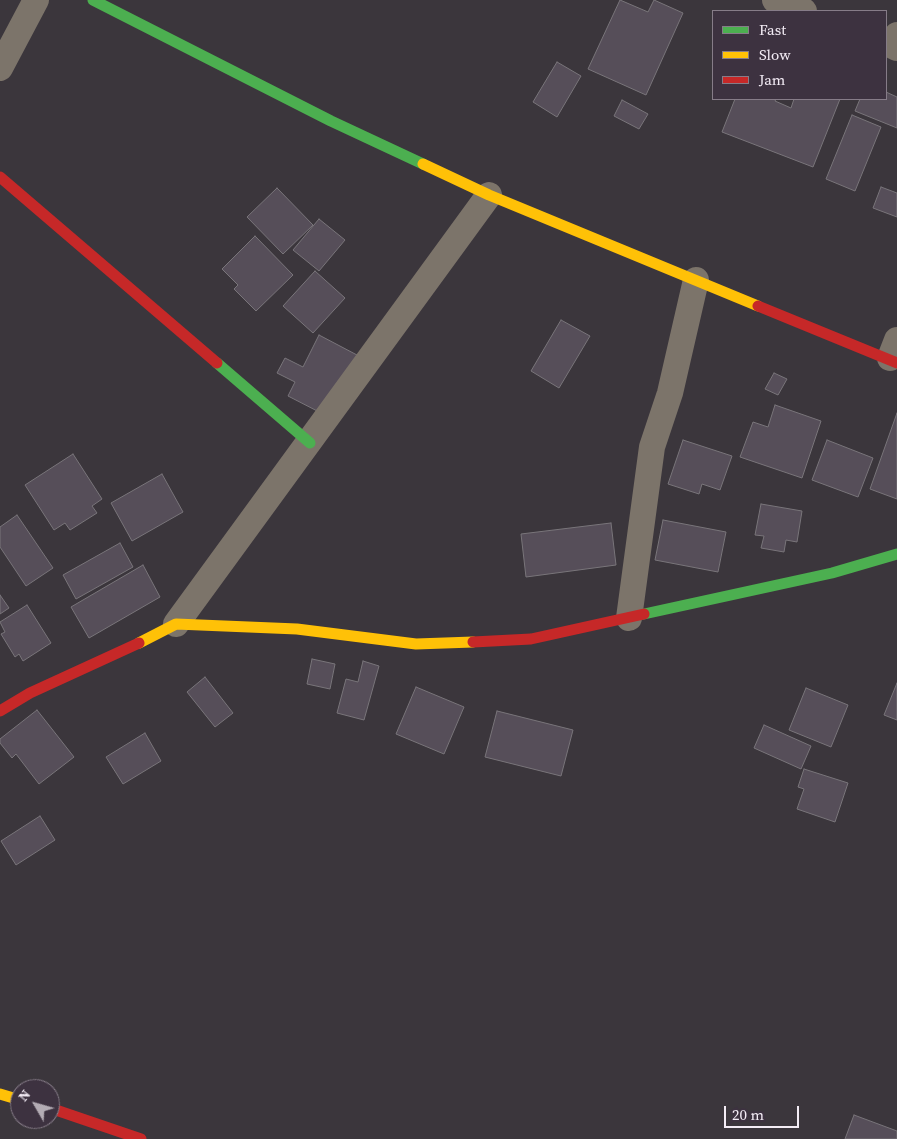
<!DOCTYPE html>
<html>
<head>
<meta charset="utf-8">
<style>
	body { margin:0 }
	#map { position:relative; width:897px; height:1139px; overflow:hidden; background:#3b363c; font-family:"Source Serif 4",serif }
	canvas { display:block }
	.legend { position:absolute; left:712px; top:10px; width:175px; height:90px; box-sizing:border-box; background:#3d3240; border:1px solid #867c88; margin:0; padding:6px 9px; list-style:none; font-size:15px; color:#f3ecf5 }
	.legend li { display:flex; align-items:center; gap:10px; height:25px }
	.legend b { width:25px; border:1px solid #867c88 }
	.north { position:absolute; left:10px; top:1079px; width:50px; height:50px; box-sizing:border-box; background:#3d3240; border:1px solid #867c88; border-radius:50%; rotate:308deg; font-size:14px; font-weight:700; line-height:20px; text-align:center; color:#f3ecf5 }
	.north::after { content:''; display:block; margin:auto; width:18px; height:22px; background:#b3acb4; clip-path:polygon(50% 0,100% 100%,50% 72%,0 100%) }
	.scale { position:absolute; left:724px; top:1106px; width:75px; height:22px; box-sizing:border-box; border:2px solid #f3ecf5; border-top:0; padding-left:6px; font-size:15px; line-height:18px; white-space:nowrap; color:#f3ecf5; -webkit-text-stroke:4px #3d3240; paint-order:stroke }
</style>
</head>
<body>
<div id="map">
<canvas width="897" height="1139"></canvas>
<ul class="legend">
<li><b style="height:6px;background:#4caf50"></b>Fast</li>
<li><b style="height:6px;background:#ffc107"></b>Slow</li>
<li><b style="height:6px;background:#c62828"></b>Jam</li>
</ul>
<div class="north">N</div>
<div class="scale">20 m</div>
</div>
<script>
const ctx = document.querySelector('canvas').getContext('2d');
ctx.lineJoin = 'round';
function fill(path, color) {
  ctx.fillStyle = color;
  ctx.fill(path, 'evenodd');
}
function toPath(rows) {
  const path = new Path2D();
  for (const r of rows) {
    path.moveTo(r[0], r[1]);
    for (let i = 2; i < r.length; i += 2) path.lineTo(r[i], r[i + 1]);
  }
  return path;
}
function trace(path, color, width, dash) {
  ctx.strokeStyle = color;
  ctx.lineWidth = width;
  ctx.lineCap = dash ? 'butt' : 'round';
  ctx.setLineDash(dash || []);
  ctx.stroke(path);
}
const building = toPath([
	[620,0,648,12,654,0,683,13,646,95,588,69,620,0],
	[557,62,581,76,557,117,533,102,557,62],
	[886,92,897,97,897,128,855,111,860,99,886,99,886,92],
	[735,99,776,99,775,101,791,108,794,99,840,99,813,167,722,132,735,99],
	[622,100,648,114,639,129,614,116,622,100],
	[852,115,881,127,855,191,826,179,852,115],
	[881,187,897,193,897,217,873,208,881,187],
	[277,188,313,225,283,254,247,217,277,188],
	[319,219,345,240,319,271,293,250,319,219],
	[255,236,293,275,256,311,234,289,238,285,222,269,255,236],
	[315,271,345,298,313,333,283,306,315,271],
	[561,320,590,336,559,388,531,371,561,320],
	[319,335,357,355,325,415,288,396,295,382,277,373,285,358,303,367,319,335],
	[774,373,787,379,778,395,765,389,774,373],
	[775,405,821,421,802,478,740,457,753,422,768,427,775,405],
	[897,413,897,499,870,489,897,413],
	[683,440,732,456,720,490,702,484,699,494,668,484,683,440],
	[827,440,873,458,858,497,812,480,827,440],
	[73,454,102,499,92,506,97,513,70,530,65,523,54,530,25,485,73,454],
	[162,474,183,512,132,541,111,503,162,474],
	[761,504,802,511,797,542,786,540,784,552,761,548,764,536,755,535,761,504],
	[17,515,53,568,26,586,0,547,0,527,17,515],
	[663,520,726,532,718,572,655,560,663,520],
	[611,523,616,565,526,577,521,534,611,523],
	[120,543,133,567,76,599,63,575,120,543],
	[143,565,160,597,89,638,71,607,143,565],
	[0,595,9,608,0,614,0,595],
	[27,605,51,643,23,661,19,654,15,657,1,634,5,632,0,622,27,605],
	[312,659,335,664,330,689,307,684,312,659],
	[363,661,379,666,364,720,337,713,346,679,358,682,363,661],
	[205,677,233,713,215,727,187,692,205,677],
	[897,683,897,720,884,715,897,683],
	[416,687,464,707,444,754,396,734,416,687],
	[806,688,848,705,831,747,789,730,806,688],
	[37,710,74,757,39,784,16,754,12,758,0,743,0,739,37,710],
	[497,711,573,730,561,776,485,757,497,711],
	[764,725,811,746,801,769,754,748,764,725],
	[145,733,161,761,123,784,106,757,145,733],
	[804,769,848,783,835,822,797,809,804,789,798,787,804,769],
	[40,816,55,840,16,865,1,841,40,816],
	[854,1115,897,1131,897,1139,845,1139,854,1115]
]);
const street = toPath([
	[775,0,804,11],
	[897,35,893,46,897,48],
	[0,68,36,0],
	[890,358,897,340],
	[629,618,652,447,670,393,696,280],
	[176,624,489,195]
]);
const fast = toPath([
	[93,0,331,121,423,164],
	[217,363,310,443],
	[644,614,832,573,897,554]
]);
const slow = toPath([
	[423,164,489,195,758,306],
	[139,643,176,624,297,629,416,644,473,642],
	[0,1094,20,1100]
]);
const jam = toPath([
	[0,177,217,363],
	[758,306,897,363],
	[473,642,531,639,644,614],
	[0,711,30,693,139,643],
	[50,1108,141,1139]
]);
fill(building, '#564e59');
trace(building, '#79757a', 1);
trace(street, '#7c746a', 26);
trace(fast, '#4caf50', 11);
trace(slow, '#ffc107', 11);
trace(jam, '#c62828', 11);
</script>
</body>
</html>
